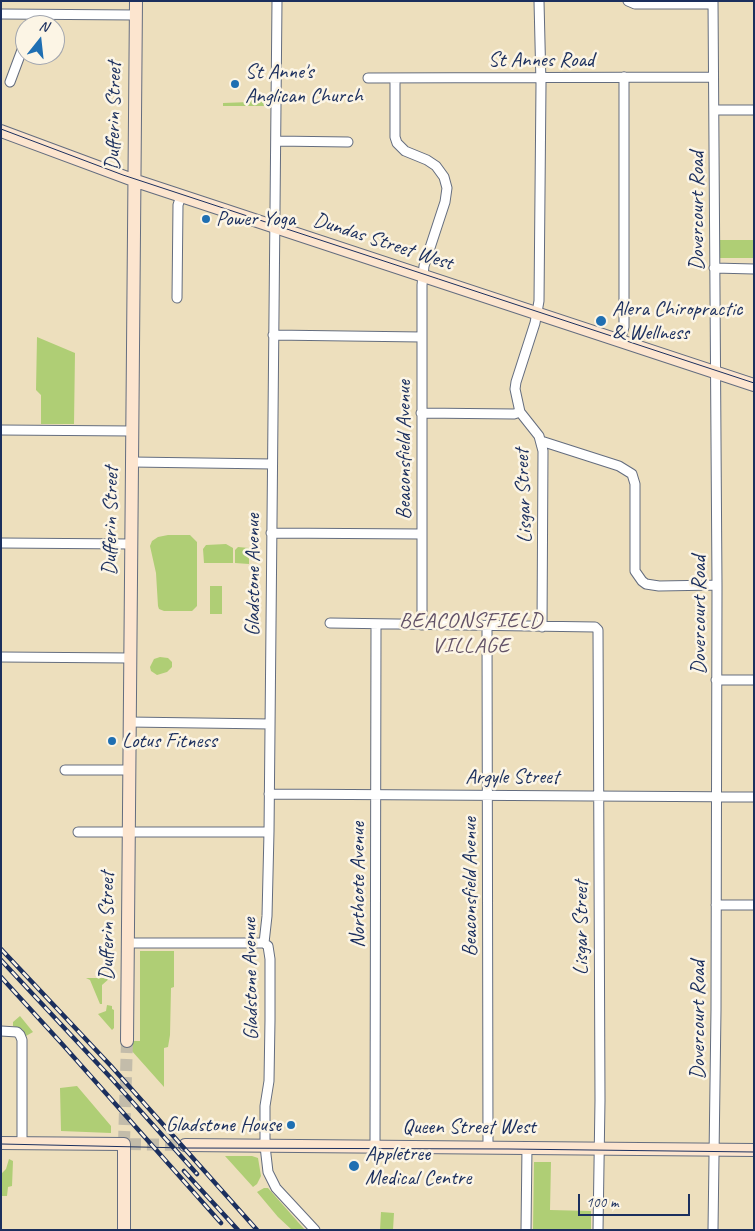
<!DOCTYPE html>
<html>
<head>
<meta charset="utf-8">
<style>
	body { margin:0 }
	#map { position:relative; width:755px; height:1231px; overflow:hidden; background:#eddfbd; font-family:Caveat,sans-serif }
	canvas { display:block }
	.frame { position:absolute; inset:0; border:2px solid #1b2f5e; pointer-events:none }
	.north { position:absolute; left:15px; top:15px; width:50px; height:50px; box-sizing:border-box; background:#fcf5e5; border:1px solid #a2a6af; border-radius:50%; rotate:16deg; font-size:14px; font-weight:700; line-height:20px; text-align:center; color:#1b2f5e }
	.north::after { content:''; display:block; margin:auto; width:18px; height:22px; background:#1f6fb2; clip-path:polygon(50% 0,100% 100%,50% 72%,0 100%) }
	.scale { position:absolute; left:578px; top:1194px; width:112px; height:22px; box-sizing:border-box; border:2px solid #1b2f5e; border-top:0; padding-left:6px; font-size:15px; line-height:18px; white-space:nowrap; color:#1b2f5e; -webkit-text-stroke:4px #fcf5e5; paint-order:stroke }
</style>
</head>
<body>
<div id="map">
<canvas width="755" height="1231"></canvas>
<div class="frame"></div>
<div class="north">N</div>
<div class="scale">100 m</div>
</div>
<script>
const ctx = document.querySelector('canvas').getContext('2d');
ctx.lineJoin = 'round';
function fill(path, color) {
  ctx.fillStyle = color;
  ctx.fill(path, 'evenodd');
}
function toPath(rows) {
  const path = new Path2D();
  for (const r of rows) {
    path.moveTo(r[0], r[1]);
    for (let i = 2; i < r.length; i += 2) path.lineTo(r[i], r[i + 1]);
  }
  return path;
}
function trace(path, color, width, dash) {
  ctx.strokeStyle = color;
  ctx.lineWidth = width;
  ctx.lineCap = dash ? 'butt' : 'round';
  ctx.setLineDash(dash || []);
  ctx.stroke(path);
}
function write(font, color, halo, rows, align = 'center') {
  ctx.font = font + ' Caveat,sans-serif';
  ctx.lineWidth = 5;
  ctx.setLineDash([]);
  ctx.textBaseline = 'middle';
  ctx.strokeStyle = halo;
  ctx.fillStyle = color;
  for (const [text, x, y, turn = 0] of rows) {
    ctx.save();
    ctx.translate(x, y);
    ctx.rotate((+turn || 0) * Math.PI / 180);
    ctx.textAlign = isNaN(turn) ? turn : align;
    if (halo) ctx.strokeText(text, 0, 0);
    ctx.fillText(text, 0, 0);
    ctx.restore();
  }
}
const green = toPath([
	[255,95,268,95,267,106,223,106,223,103,250,102],
	[720,240,754,240,754,258,720,258],
	[37,337,75,353,74,424,41,424,41,395,36,390],
	[168,535,190,535,197,542,197,606,192,611,164,611,159,609,158,606,156,573,150,546,152,541,158,537],
	[226,544,233,548,233,563,204,563,203,549,206,545],
	[238,547,249,548,249,564,235,563,235,550],
	[210,586,222,586,222,614,210,614],
	[160,657,168,658,172,662,172,667,167,672,157,675,151,671,150,667,154,659],
	[140,951,174,951,174,987,171,988,170,1035,168,1047,164,1048,164,1087,123,1041,140,1041],
	[86,978,110,978,102,985,102,1004,100,1004,90,980],
	[107,1005,112,1006,112,1009,114,1010,114,1028,112,1030,98,1014,106,1011],
	[20,1016,33,1032,26,1036,22,1029,13,1026,13,1022],
	[77,1086,111,1126,111,1133,61,1131,60,1088],
	[225,1156,252,1156,258,1158,261,1176,257,1184,253,1187],
	[9,1159,13,1161,12,1186,8,1187,7,1196,1,1196,1,1174,6,1169],
	[534,1162,551,1162,550,1210,591,1211,591,1230,533,1230],
	[264,1188,268,1188,305,1230,292,1230,278,1217,257,1192],
	[381,1212,394,1213,393,1230,380,1230]
]);
const secondaryTunnel = toPath([
	[127,1041,124,1144,185,1145]
]);
const street = toPath([
	[277,1,269,832,267,916,264,943,268,946,270,959,270,1020,269,1081,265,1106,265,1146,268,1172,276,1188,315,1230],
	[539,1,541,84,539,301,535,323,516,382,515,389,520,412,539,436,543,451,542,627],
	[628,1,635,4,713,4],
	[713,1,717,585,716,1010,713,1230],
	[1,14,136,15],
	[368,78,713,77],
	[395,78,395,137,397,143,405,151,427,160,436,166,444,177,447,188,445,202,424,266,422,285,422,625],
	[10,82,25,42],
	[714,110,754,110],
	[276,141,348,142],
	[714,268,754,269],
	[177,298,178,205,181,196],
	[273,335,421,337],
	[620,341,624,327,624,77],
	[421,413,514,414,520,412],
	[1,430,132,431],
	[541,441,619,466,632,474,635,484,635,571,642,581,646,584,659,586,717,585],
	[132,462,272,464],
	[271,533,421,534],
	[1,543,130,544],
	[330,623,595,627,598,630,600,1100,598,1230],
	[487,626,488,1147],
	[1,657,129,658],
	[716,680,754,680],
	[129,722,270,724],
	[65,770,128,770],
	[269,794,754,797],
	[78,832,269,832],
	[716,905,754,905],
	[127,943,264,943],
	[1,1031,17,1032,20,1035,22,1040,22,1143],
	[375,1146,376,625],
	[526,1230,527,1147]
]);
const secondary = toPath([
	[1,131,133,180,754,385],
	[127,1041,136,1],
	[1,1143,124,1144,124,1230],
	[185,1145,754,1150]
]);
const tram = toPath([
	[1,129,123,175,754,383],
	[1,1144,186,1148,509,1149,754,1152]
]);
const rail = toPath([
	[1,949,111,1066,257,1230],
	[1,960,111,1078,197,1174],
	[1,977,63,1045,221,1223],
	[184,1171,238,1230]
]);
const markers = [
	[235,84,5,"#1f6fb2"],
	[206,219,5,"#1f6fb2"],
	[601,321,6,"#1f6fb2"],
	[112,741,5,"#1f6fb2"],
	[291,1125,5,"#1f6fb2"],
	[354,1166,6,"#1f6fb2"]
];
const streetNames = [
	["St Annes Road",541,60],
	["Dufferin Street",114,116,-89],
	["Dovercourt Road",697,211,-90],
	["Dundas Street West",383,242,18],
	["Beaconsfield Avenue",404,450,-90],
	["Lisgar Street",524,496,-92],
	["Dufferin Street",111,521,-89],
	["Gladstone Avenue",253,575,-90],
	["Dovercourt Road",699,615,-90],
	["Argyle Street",512,777],
	["Northcote Avenue",358,885,-90],
	["Beaconsfield Avenue",470,887,-90],
	["Dufferin Street",107,926,-90],
	["Lisgar Street",581,928,-90],
	["Gladstone Avenue",251,979,-91],
	["Dovercourt Road",698,1020,-90],
	["Queen Street West",469,1127]
];
const poiNames = [
	["St Anne's",245,72],
	["Anglican Church",245,96],
	["Power Yoga",216,219],
	["Alera Chiropractic",612,309],
	["& Wellness",612,333],
	["Lotus Fitness",122,741],
	["Gladstone House",281,1125,"right"],
	["Appletree",365,1154],
	["Medical Centre",365,1178]
];
const neighbourhoodNames = [
	["BEACONSFIELD",471,621],
	["VILLAGE",471,646]
];
fill(green, '#afce75');
trace(secondaryTunnel, '#c3bcaa', 12, [12, 6]);
trace(street, '#646d7f', 11);
trace(secondary, '#646d7f', 14);
trace(street, '#fff', 9);
trace(secondary, '#fce5cf', 12);
trace(tram, '#1b2f5e', 1);
trace(rail, '#1b2f5e', 4.5);
trace(rail, '#fcf5e5', 2.5, [8]);
for (const [x, y, r, color] of markers) {
  const dot = new Path2D();
  dot.arc(x, y, r, 0, 2 * Math.PI);
  ctx.fillStyle = color;
  ctx.fill(dot);
  trace(dot, '#fcf5e5', 2);
}
write('21px', '#1b2f5e', '#fcf5e5', streetNames);
write('21px', '#1b2f5e', '#fcf5e5', poiNames, 'left');
ctx.letterSpacing = '1px';
write('22px', '#625267', '#fcf5e5', neighbourhoodNames);
ctx.letterSpacing = '0px';
</script>
</body>
</html>
